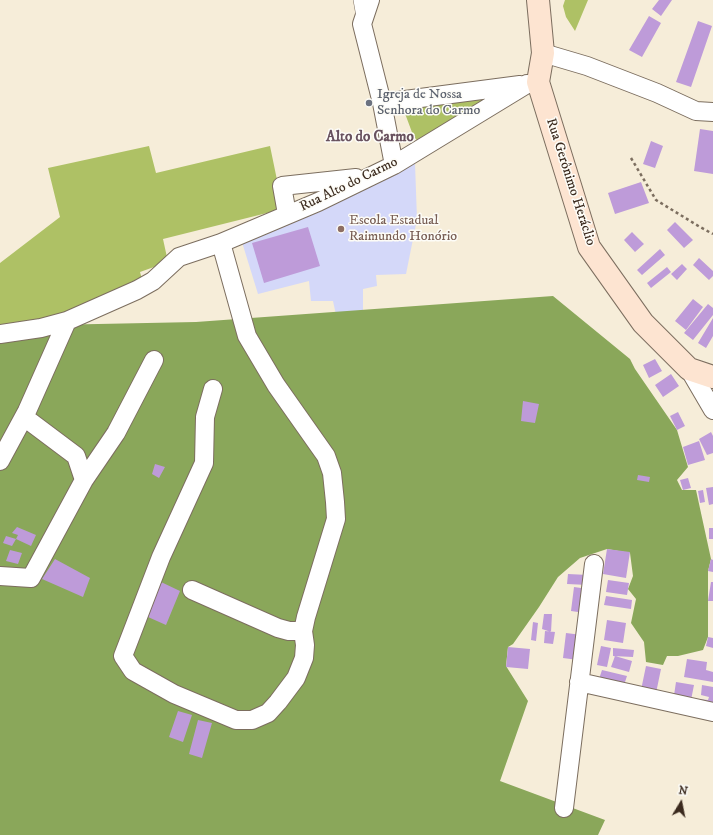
<!DOCTYPE html>
<html>
<head>
<meta charset="utf-8">
<style>
	body { margin:0 }
	#map { position:relative; width:713px; height:835px; overflow:hidden; background:#f6edd9; font-family:"IM FELL DW Pica",serif }
	canvas { display:block }
	.north { position:absolute; left:661px; top:783px; width:40px; height:40px; -webkit-text-stroke:3px #fdfcf7; paint-order:stroke; rotate:10deg; font-size:11px; font-weight:700; line-height:16px; text-align:center; color:#3b2a1e }
	.north::after { content:''; display:block; margin:auto; width:14px; height:18px; background:#3b2a1e; clip-path:polygon(50% 0,100% 100%,50% 72%,0 100%) }
</style>
</head>
<body>
<div id="map">
<canvas width="713" height="835"></canvas>
<div class="north">N</div>
</div>
<script>
const ctx = document.querySelector('canvas').getContext('2d');
ctx.lineJoin = 'round';
function fill(path, color) {
  ctx.fillStyle = color;
  ctx.fill(path, 'evenodd');
}
function toPath(rows) {
  const path = new Path2D();
  for (const r of rows) {
    path.moveTo(r[0], r[1]);
    for (let i = 2; i < r.length; i += 2) path.lineTo(r[i], r[i + 1]);
  }
  return path;
}
function trace(path, color, width, dash) {
  ctx.strokeStyle = color;
  ctx.lineWidth = width;
  ctx.lineCap = dash ? 'butt' : 'round';
  ctx.setLineDash(dash || []);
  ctx.stroke(path);
}
function write(font, color, halo, rows, align = 'center') {
  ctx.font = font + ' "IM FELL DW Pica",serif';
  ctx.lineWidth = 3;
  ctx.setLineDash([]);
  ctx.textBaseline = 'middle';
  ctx.strokeStyle = halo;
  ctx.fillStyle = color;
  for (const [text, x, y, turn = 0] of rows) {
    ctx.save();
    ctx.translate(x, y);
    ctx.rotate((+turn || 0) * Math.PI / 180);
    ctx.textAlign = isNaN(turn) ? turn : align;
    if (halo) ctx.strokeText(text, 0, 0);
    ctx.fillText(text, 0, 0);
    ctx.restore();
  }
}
const built = toPath([
	[415,163,417,219,406,274,376,275,377,286,363,289,363,311,336,315,333,301,311,301,309,281,258,294,241,239]
]);
const green = toPath([
	[565,0,588,0,575,31,566,17,563,6],
	[518,84,418,142,413,135,400,100],
	[149,146,156,173,270,146,283,209,163,239,168,262,140,272,143,283,45,323,0,326,0,263,60,217,48,168]
]);
const forest = toPath([
	[553,296,630,359,635,369,677,430,688,467,677,480,682,490,696,490,711,559,708,571,708,637,703,650,678,656,667,656,663,665,646,662,644,642,631,623,636,599,628,589,633,576,630,553,607,549,580,558,558,577,539,607,513,644,508,647,506,666,528,701,500,781,605,820,598,835,0,835,0,326,196,322]
]);
const building = toPath([
	[659,0,672,0,661,16,652,9],
	[649,16,661,23,642,57,629,50],
	[698,21,712,26,691,87,676,82],
	[700,129,713,131,713,174,694,171],
	[651,141,663,146,655,168,643,164],
	[641,182,649,203,615,214,608,193],
	[675,222,693,240,684,248,667,230],
	[308,227,320,266,264,283,252,243],
	[632,232,644,244,635,252,624,240],
	[660,249,665,255,642,275,637,270],
	[699,258,713,271,713,276,709,280,693,265],
	[682,264,687,269,677,280,671,274],
	[667,267,671,272,651,288,647,283],
	[693,299,703,307,686,330,675,321],
	[708,304,713,308,713,315,693,340,684,333],
	[713,318,713,336,706,348,698,343],
	[655,359,662,371,649,378,643,365],
	[671,374,679,386,663,397,655,385],
	[523,401,539,404,535,423,521,421],
	[678,412,685,426,677,430,670,416],
	[711,432,713,436,713,453,707,455,699,439],
	[699,441,705,460,688,465,683,447],
	[155,464,165,467,159,478,152,474],
	[638,475,650,477,649,482,637,480],
	[688,478,691,488,683,490,680,480],
	[713,487,713,504,709,505,706,488],
	[703,490,705,502,700,503,698,491],
	[17,527,36,535,31,546,16,539,18,535,12,533],
	[709,528,713,528,713,539,709,539],
	[6,536,16,539,12,546,3,543],
	[607,549,630,552,626,578,603,574],
	[10,550,22,553,18,564,6,561],
	[55,559,90,578,83,597,42,579],
	[711,559,713,560,713,572,708,571],
	[568,574,588,575,588,585,567,584],
	[608,580,629,583,627,595,606,592],
	[161,582,180,591,166,625,148,617],
	[711,582,713,582,713,601,708,601],
	[574,587,588,589,585,613,571,611],
	[606,596,632,600,631,609,604,605],
	[544,614,552,614,551,632,542,629],
	[607,620,626,623,623,643,604,640],
	[533,622,538,623,536,641,531,640],
	[545,631,555,632,553,644,544,643],
	[566,633,582,635,578,660,563,658],
	[708,637,713,638,713,648,706,646],
	[601,646,611,648,607,667,597,665],
	[508,647,530,649,528,669,506,667],
	[613,648,634,650,633,657,613,656],
	[615,656,632,661,629,672,611,667],
	[687,659,707,662,706,670,713,672,713,682,684,677],
	[646,666,661,669,656,693,641,690],
	[602,670,627,676,624,685,599,679],
	[676,682,694,685,690,705,673,702],
	[702,685,713,687,713,709,698,707,699,699,708,700,709,697,701,695],
	[178,711,192,715,183,742,169,737],
	[198,720,212,723,202,758,189,754]
]);
const path = toPath([
	[631,158,656,200,700,227,713,234]
]);
const lane = toPath([
	[358,0,361,17]
]);
const street = toPath([
	[370,0,362,24,382,103,394,165],
	[543,53,587,66,657,93,696,111,713,112],
	[382,103,520,85],
	[287,214,282,186,356,178],
	[0,334,41,328,67,321,137,290,153,281,179,257,221,243,318,202,394,165,527,84],
	[689,369,713,410],
	[213,389,205,417,204,463,161,557,123,656,133,671,174,694,236,720,252,720,268,713,278,702,296,678,304,658,305,645,303,631,306,617,336,519,335,502,332,473,326,456,276,385,247,336,221,243],
	[0,461,27,411,67,321],
	[84,480,116,433,154,360],
	[0,576,31,578,84,480,76,456,24,417],
	[192,590,278,628,289,631,303,631],
	[579,682,713,712],
	[564,808,594,564]
]);
const secondary = toPath([
	[538,0,543,53,538,82,589,247,643,323,689,369,713,377]
]);
const markers = [
	[369,103,4,"#6b7280"],
	[341,229,4,"#8d6e63"]
];
const worshipNames = [
	["Igreja de Nossa",377,95],
	["Senhora do Carmo",377,111]
];
const streetNames = [
	["Rua Gerônimo Heráclio",570,182,72],
	["Rua Alto do Carmo",349,185,-26]
];
const educationNames = [
	["Escola Estadual",349,221],
	["Raimundo Honório",349,237]
];
const neighbourhoodNames = [
	["Alto do Carmo",370,138]
];
fill(built, '#d4d8f9');
fill(green, '#aec165');
fill(forest, '#8aa75a');
fill(building, '#be9bd9');
trace(lane, '#7c6e5f', 10);
trace(street, '#7c6e5f', 20);
trace(secondary, '#7c6e5f', 24);
trace(path, '#7c6e5f', 2.5, [3, 3]);
trace(lane, '#fff', 9);
trace(street, '#fff', 18);
trace(secondary, '#fde4d1', 22);
for (const [x, y, r, color] of markers) {
  const dot = new Path2D();
  dot.arc(x, y, r, 0, 2 * Math.PI);
  ctx.fillStyle = color;
  ctx.fill(dot);
  trace(dot, '#fdfcf7', 1.5);
}
write('14px', '#5b616d', '#fdfcf7', worshipNames, 'left');
write('14px', '#3b2a1e', '#fdfcf7', streetNames);
write('14px', '#785e54', '#fdfcf7', educationNames, 'left');
write('bold 15px', '#69525f', '#fdfcf7', neighbourhoodNames);
</script>
</body>
</html>
